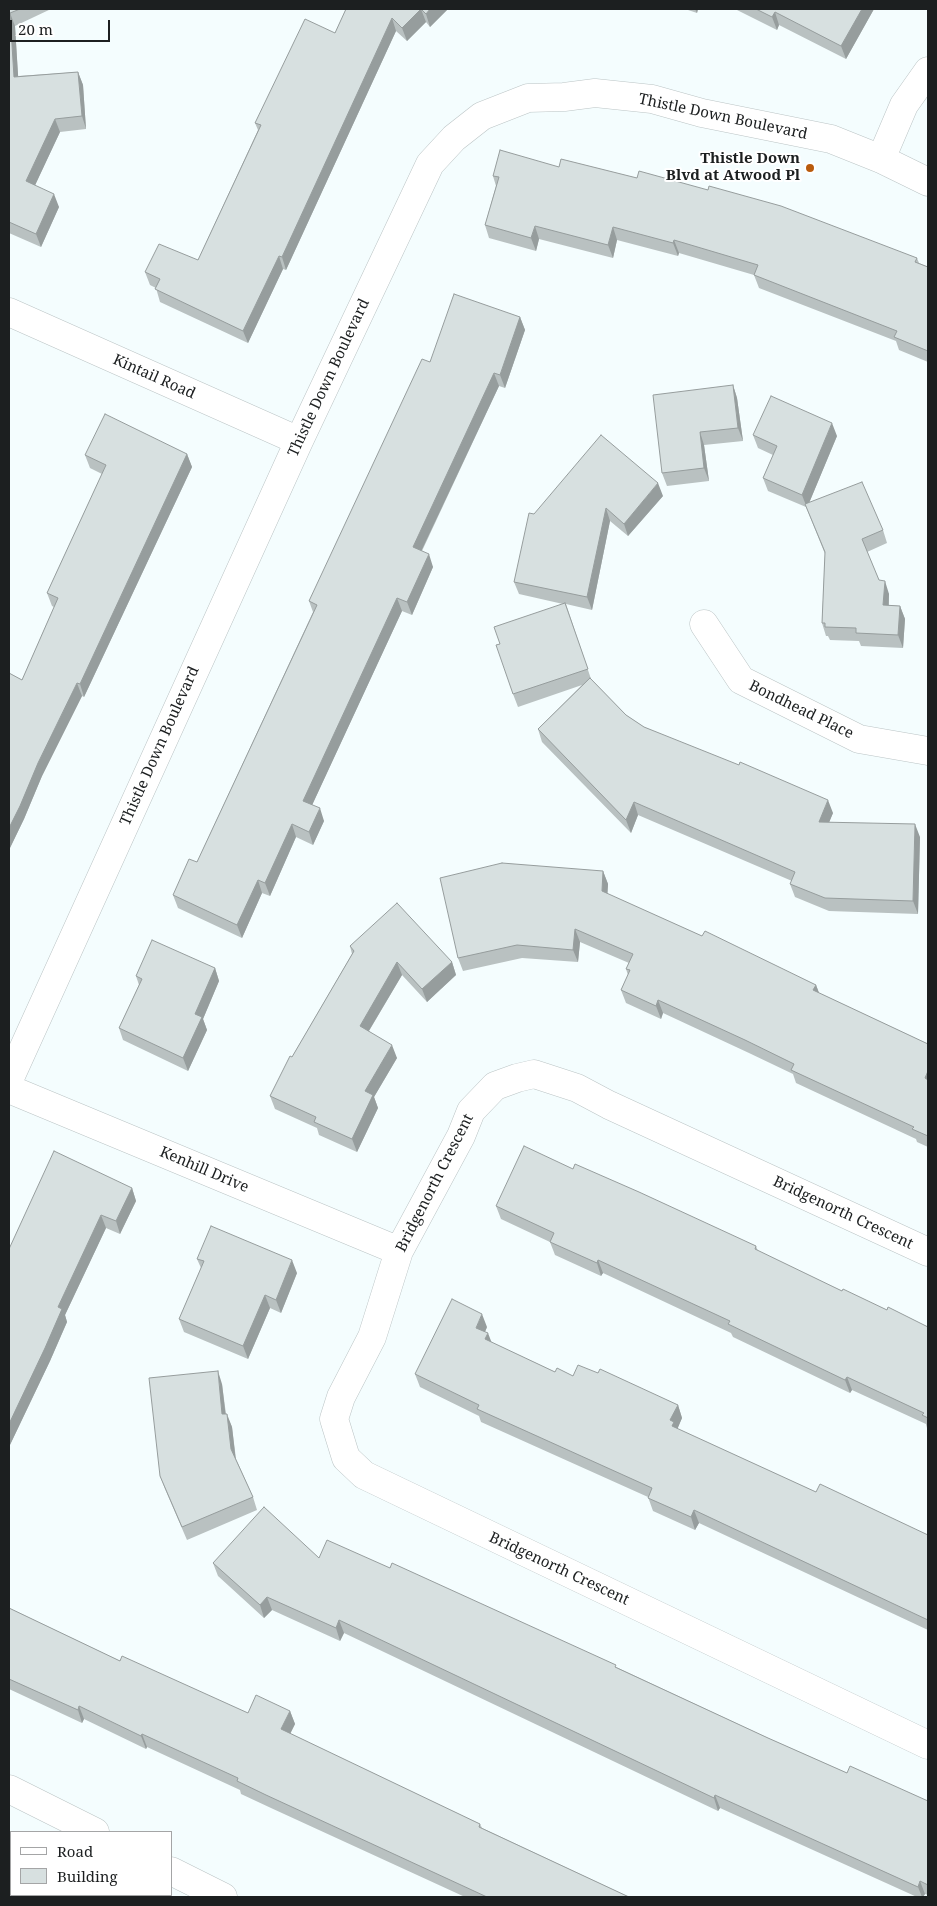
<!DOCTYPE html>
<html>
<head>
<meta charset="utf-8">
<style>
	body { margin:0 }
	#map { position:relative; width:937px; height:1906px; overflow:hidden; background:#f4fdfe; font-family:"Noto Serif",serif }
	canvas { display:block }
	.frame { position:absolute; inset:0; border:10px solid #1c1f20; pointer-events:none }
	.legend { position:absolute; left:10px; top:1831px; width:162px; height:65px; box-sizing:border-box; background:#fff; border:1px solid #a4a5a6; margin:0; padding:6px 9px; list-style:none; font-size:15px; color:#1c1f20 }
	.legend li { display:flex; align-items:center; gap:10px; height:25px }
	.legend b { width:25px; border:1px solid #a4a5a6 }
	.scale { position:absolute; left:10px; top:20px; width:100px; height:22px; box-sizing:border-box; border:2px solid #1c1f20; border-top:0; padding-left:6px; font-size:15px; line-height:18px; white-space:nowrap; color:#1c1f20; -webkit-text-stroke:4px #fff; paint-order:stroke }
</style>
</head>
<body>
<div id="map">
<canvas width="937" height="1906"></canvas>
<div class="frame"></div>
<ul class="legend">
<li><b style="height:6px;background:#fff"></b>Road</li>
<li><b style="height:14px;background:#d7e0e0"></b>Building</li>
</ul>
<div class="scale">20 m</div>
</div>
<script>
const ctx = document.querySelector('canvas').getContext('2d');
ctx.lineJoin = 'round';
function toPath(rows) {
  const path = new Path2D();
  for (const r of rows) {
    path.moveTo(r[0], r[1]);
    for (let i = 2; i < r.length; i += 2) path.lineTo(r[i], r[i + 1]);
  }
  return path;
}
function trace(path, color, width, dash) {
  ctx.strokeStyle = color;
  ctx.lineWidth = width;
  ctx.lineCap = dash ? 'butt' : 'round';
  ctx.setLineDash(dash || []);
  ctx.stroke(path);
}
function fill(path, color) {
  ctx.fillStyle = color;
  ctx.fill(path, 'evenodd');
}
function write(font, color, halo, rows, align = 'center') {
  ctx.font = font + ' "Noto Serif",serif';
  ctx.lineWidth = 4;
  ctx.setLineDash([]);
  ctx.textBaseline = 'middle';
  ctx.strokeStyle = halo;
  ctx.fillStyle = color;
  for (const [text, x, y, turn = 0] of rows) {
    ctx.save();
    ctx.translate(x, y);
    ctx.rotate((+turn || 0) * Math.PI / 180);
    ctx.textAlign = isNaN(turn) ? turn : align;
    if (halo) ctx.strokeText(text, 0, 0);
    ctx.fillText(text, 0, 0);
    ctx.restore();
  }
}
const minor = toPath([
	[881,159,904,105,928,71],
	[9,312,299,441],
	[704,624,741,680,859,739,928,751],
	[9,1080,299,441,430,164,454,138,482,116,528,98,564,97,595,93,652,99,702,113,831,139,881,159,928,182],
	[9,1089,399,1251],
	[928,1252,609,1105,577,1088,534,1074,517,1078,495,1086,471,1111,461,1136,399,1251,372,1337,341,1397,334,1419,346,1458,364,1475,928,1745],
	[9,1789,95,1832],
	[171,1871,223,1897]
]);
const wall = toPath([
	[9,9,51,9,15,26,18,76,78,72,83,85,86,129,60,132,35,185,59,207,41,247,9,233],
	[346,9,448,9,430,27,426,22,407,41,396,31,286,270,283,269,248,343,160,302,156,288,150,285,145,272,198,260,258,130,255,123,335,33],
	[685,9,698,9,697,13],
	[735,9,874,9,846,59,779,25,777,30],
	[559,167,917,258,919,263,928,267,928,362,899,350,896,341,759,288,754,275,679,253,678,256,617,240,613,258,539,239,536,251,489,238,485,225,496,186,493,176],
	[520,317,525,330,505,388,499,386,422,551,433,567,412,615,402,611,312,805,324,821,313,845,296,837,270,896,262,893,242,938,178,908,173,895,197,862,313,612,309,601,430,362],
	[733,385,737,398,743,441,704,445,709,481,667,486,662,473],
	[753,435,837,436,809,503,883,530,887,543,867,552,879,580,889,594,889,605,900,606,905,619,903,648,861,646,859,641,830,640,828,636,826,636,822,623,825,554,806,507,768,491,763,478,773,455,758,448],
	[187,454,192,467,84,697,82,696,42,776,24,819,9,850,9,673,22,680,54,607,52,606,47,593,102,474,90,468,85,455],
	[663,496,628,536,610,521,592,610,566,604,591,679,626,715,644,727,833,813,829,822,920,837,918,914,829,911,795,897,790,884,792,881,638,815,631,833,542,742,538,729,582,685,518,707,513,694,500,644,563,604,519,594,514,582,534,514],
	[603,871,608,884,607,894,702,936,816,985,819,993,928,1044,928,1147,917,1142,916,1139,796,1083,793,1074,749,1053,663,1013,661,1019,626,1003,621,990,628,975,626,969,629,963,580,942,578,962,522,958,463,971,458,958],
	[350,946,452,962,456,975,427,1002,402,975,369,1031,397,1058,374,1097,378,1108,357,1152,319,1135,317,1128,275,1109,270,1096,292,1057,352,954],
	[215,968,219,981,203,1019,207,1030,188,1071,123,1040,119,1028,139,985,136,976],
	[573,1169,756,1246,758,1251,842,1291,928,1327,928,1429,927,1428,926,1424,852,1390,850,1393,733,1337,731,1333,603,1273,601,1276,555,1255,550,1242,501,1219,496,1206],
	[132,1188,136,1201,120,1234,106,1228,65,1315,67,1322,50,1361,9,1447,9,1249],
	[197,1259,297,1273,281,1313,270,1308,248,1359,184,1332,179,1319,201,1268],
	[487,1327,485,1332,491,1342,555,1372,573,1376,598,1373,678,1405,682,1418,677,1429,816,1492,928,1535,928,1630,699,1523,695,1530,653,1511,648,1497,481,1422,479,1416,420,1387,415,1374],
	[222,1384,226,1414,232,1427,236,1459,253,1497,257,1510,187,1540,165,1489,160,1476],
	[319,1558,616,1667,768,1738,847,1773,928,1801,928,1895,925,1894,923,1897,917,1897,720,1808,718,1811,344,1633,340,1641,272,1610,264,1618,218,1576,213,1563],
	[9,1608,120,1661,248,1713,290,1711,295,1724,290,1734,480,1824,482,1828,629,1897,465,1897,271,1808,241,1794,240,1790,147,1747,146,1749,84,1719,82,1723,9,1689]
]);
const shadedWall = toPath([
	[421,9,426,22,407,41,402,28],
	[430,9,448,9,430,27,426,14],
	[695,9,698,9,697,13],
	[862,9,874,9,846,59,841,46],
	[775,12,779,25,777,30,772,17],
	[10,13,15,26,19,90,14,77],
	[392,18,396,31,286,270,282,257],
	[78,72,83,85,86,129,82,116],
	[55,119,60,132,31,194,26,181],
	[54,194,59,207,41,247,36,234],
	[535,226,539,239,536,251,531,238],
	[613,227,617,240,613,258,608,245],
	[674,240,679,253,678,256,673,243],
	[279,256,283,269,248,343,243,331],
	[520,317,525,330,505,388,500,375],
	[494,373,499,386,417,560,413,547],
	[733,385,737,398,743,441,738,428],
	[832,423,837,436,807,508,802,495],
	[700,432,704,445,709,481,704,468],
	[187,454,192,467,84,697,80,684],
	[658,483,663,496,628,536,624,524],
	[606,508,610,521,592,610,587,597],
	[429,554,433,567,412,615,407,602],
	[885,581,889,594,888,618,883,605],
	[397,598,402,611,308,814,303,801],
	[900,606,905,619,903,648,898,635],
	[77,683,82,696,42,776,24,819,9,850,9,828,38,763],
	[828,800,833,813,824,835,819,822],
	[634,802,638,815,631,833,626,820],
	[320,808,324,821,313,845,309,832],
	[292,824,296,837,270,896,265,883],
	[915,824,920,837,918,914,913,901],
	[603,871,608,884,607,904,602,891],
	[258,880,262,893,242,938,237,925],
	[575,929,580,942,578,962,573,950],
	[397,962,402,975,364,1039,360,1026],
	[452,962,456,975,427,1002,422,989],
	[215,968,219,981,203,1019,207,1030,188,1071,183,1058,195,1014],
	[816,985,821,998,813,990],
	[658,1000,663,1013,661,1019,656,1006],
	[392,1045,397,1058,374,1097,378,1108,357,1152,352,1139,365,1091],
	[928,1071,928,1087,925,1078],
	[132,1188,136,1201,120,1234,116,1221],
	[101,1215,106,1228,65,1315,67,1322,50,1361,9,1447,9,1424,58,1307],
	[292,1260,297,1273,281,1313,276,1300],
	[598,1260,603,1273,601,1276,597,1263],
	[265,1295,270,1308,248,1359,243,1346],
	[482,1314,487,1327,481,1341,476,1328],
	[488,1333,493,1346,485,1339],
	[218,1371,222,1384,227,1427,222,1414],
	[847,1377,852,1390,850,1393,845,1380],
	[678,1405,682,1418,677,1430,677,1439,670,1420],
	[227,1414,232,1427,236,1462,231,1449],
	[694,1510,699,1523,695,1530,691,1517],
	[267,1597,272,1610,264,1618,260,1605],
	[339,1620,344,1633,340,1641,336,1628],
	[79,1706,84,1719,82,1723,78,1710],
	[290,1711,295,1724,286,1742,281,1729],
	[142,1734,147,1747,146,1749,141,1736],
	[715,1795,720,1808,718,1811,714,1798],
	[920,1881,925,1894,923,1897,922,1897,918,1887]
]);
const building = toPath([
	[9,9,20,9,10,13,14,77,78,72,82,116,55,119,26,181,54,194,36,234,9,222,9,9],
	[346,9,430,9,426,14,421,9,402,28,392,18,282,257,279,256,243,331,155,289,160,279,145,272,159,244,198,260,261,125,255,123,305,19,335,33,346,9],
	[756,9,862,9,841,46,775,12,772,17,756,9],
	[500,150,559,167,561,159,637,178,639,171,708,190,709,186,781,206,917,258,915,262,928,267,928,351,894,337,897,331,754,275,758,265,674,240,673,243,613,227,608,245,535,226,531,238,485,225,499,177,493,176,500,150],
	[454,294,520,317,500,375,494,373,413,547,429,554,407,602,397,598,303,801,320,808,309,832,292,824,265,883,258,880,237,925,173,895,189,859,197,862,317,605,309,601,422,359,430,362,454,294],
	[733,385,738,428,700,432,704,468,662,473,653,395,733,385],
	[771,396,832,423,802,495,763,478,777,446,753,435,771,396],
	[105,414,187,454,80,684,77,683,38,763,20,806,9,828,9,673,22,680,58,598,47,593,106,465,85,455,105,414],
	[601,435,658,483,624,524,606,508,587,597,514,582,529,513,534,514,601,435],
	[862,482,883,530,862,539,879,580,885,581,883,605,900,606,898,635,856,633,856,628,825,627,825,623,822,623,825,552,805,504,862,482],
	[565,603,588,669,513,694,496,645,500,644,494,627,565,603],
	[590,678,626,715,644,727,739,765,740,762,828,800,819,822,915,824,913,901,825,898,790,884,795,872,634,802,626,820,538,729,590,678],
	[502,863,603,871,602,891,702,936,705,931,816,985,813,990,928,1044,928,1071,925,1078,928,1080,928,1136,912,1129,914,1127,791,1070,794,1064,745,1040,658,1000,656,1006,621,990,630,970,626,969,633,954,575,929,573,950,517,945,458,958,440,878,502,863],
	[397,903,452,962,422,989,397,962,360,1026,392,1045,365,1091,373,1095,352,1139,314,1122,316,1117,270,1096,290,1056,292,1057,354,951,350,946,397,903],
	[152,940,215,968,195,1014,202,1017,183,1058,119,1028,142,979,136,976,152,940],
	[524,1146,573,1169,575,1164,639,1192,756,1246,755,1249,842,1291,843,1289,887,1310,888,1307,928,1327,928,1418,922,1415,924,1413,847,1377,845,1380,728,1324,730,1321,598,1260,597,1263,550,1242,554,1233,496,1206,524,1146],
	[54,1151,132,1188,116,1221,101,1215,58,1307,62,1309,45,1348,9,1424,9,1249,54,1151],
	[211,1226,292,1260,276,1300,265,1295,243,1346,179,1319,204,1261,197,1259,211,1226],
	[452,1299,482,1314,476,1328,488,1333,485,1339,555,1372,557,1368,573,1376,578,1365,598,1373,600,1369,678,1405,670,1420,674,1422,672,1426,816,1492,820,1484,928,1535,928,1620,694,1510,691,1517,648,1498,652,1488,477,1409,479,1405,415,1374,452,1299],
	[218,1371,222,1414,227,1414,231,1449,253,1497,182,1527,160,1476,149,1378,218,1371],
	[264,1507,319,1558,327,1540,390,1568,392,1563,616,1665,615,1667,768,1738,847,1773,850,1766,928,1801,928,1885,920,1881,918,1887,715,1795,714,1798,339,1620,336,1628,267,1597,260,1605,213,1563,264,1507],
	[9,1608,120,1661,122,1656,248,1713,256,1695,290,1711,281,1729,480,1824,479,1827,629,1897,487,1897,266,1795,237,1781,238,1778,142,1734,141,1736,79,1706,78,1710,9,1679,9,1608],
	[11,1894,11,1895,51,1895,50,1897,10,1897,11,1894]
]);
const markers = [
	[810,168,5,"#b95b0c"]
];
const streetNames = [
	["Thistle Down Boulevard",723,117,12],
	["Kintail Road",154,377,24],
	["Thistle Down Boulevard",329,378,-65],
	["Bondhead Place",801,710,26],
	["Thistle Down Boulevard",160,746,-66],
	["Kenhill Drive",204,1170,23],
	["Bridgenorth Crescent",435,1183,-63],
	["Bridgenorth Crescent",843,1213,25],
	["Bridgenorth Crescent",559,1569,25]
];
const poiNames = [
	["Thistle Down",800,159],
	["Blvd at Atwood Pl",800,176]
];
trace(minor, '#bbc4c5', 29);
trace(minor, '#fff', 28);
fill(wall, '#b9c1c1');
fill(shadedWall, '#969d9d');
fill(building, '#d7e0e0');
trace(building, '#969d9d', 1);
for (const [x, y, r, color] of markers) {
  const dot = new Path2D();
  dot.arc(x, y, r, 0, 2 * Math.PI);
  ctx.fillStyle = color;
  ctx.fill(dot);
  trace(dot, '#fff', 2);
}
write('15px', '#1c1f20', '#fff', streetNames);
write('bold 15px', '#1c1f20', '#fff', poiNames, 'right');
</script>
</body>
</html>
